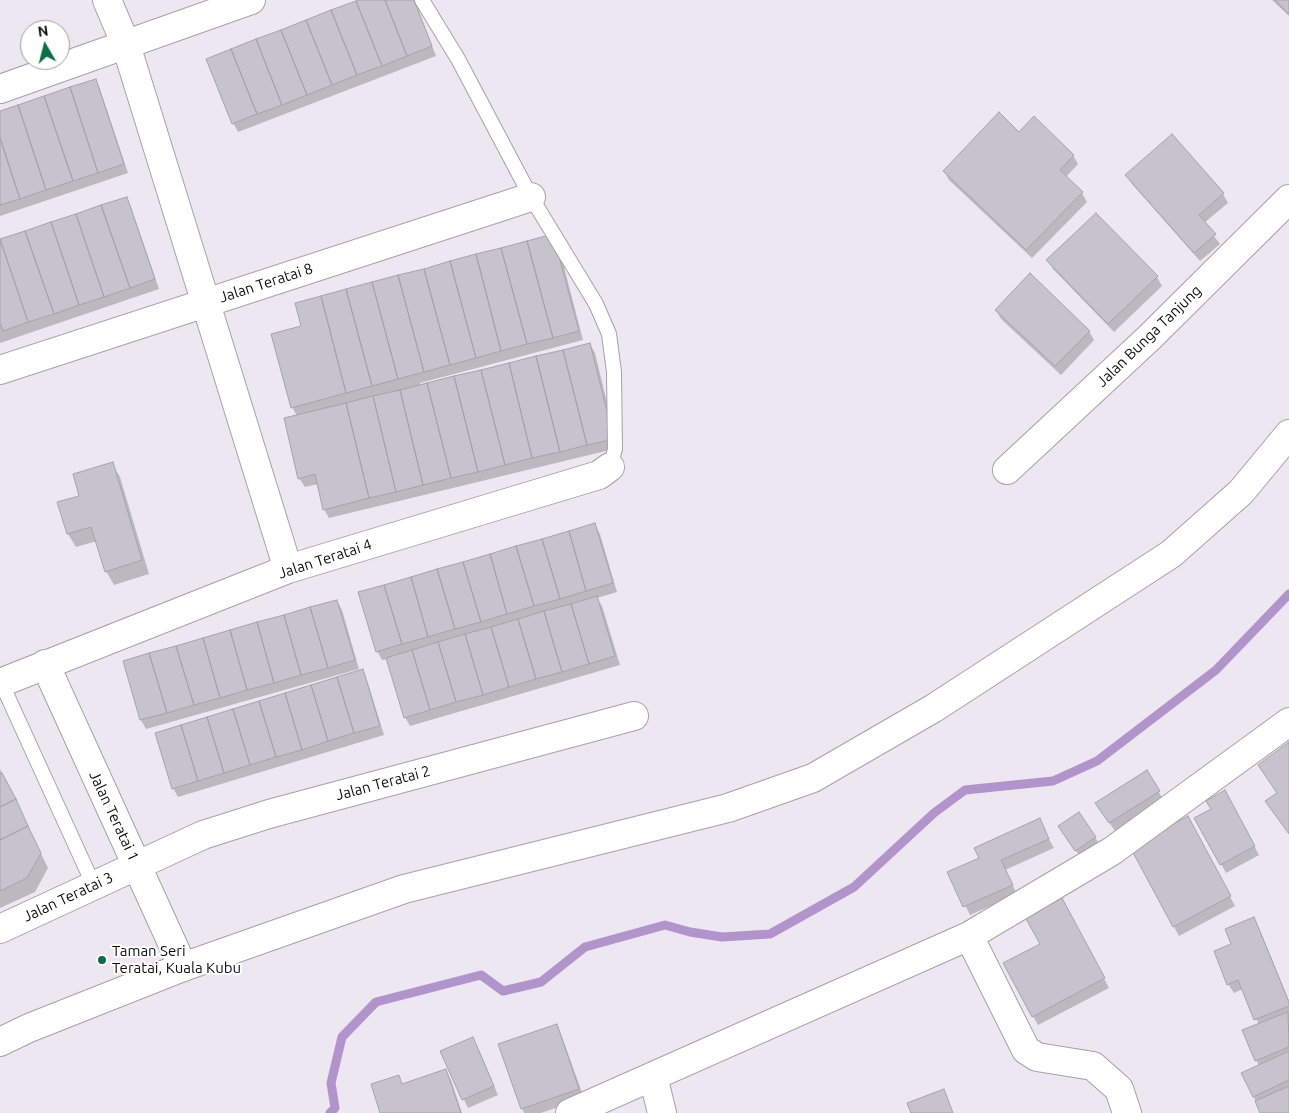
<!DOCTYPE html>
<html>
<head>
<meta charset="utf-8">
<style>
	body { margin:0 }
	#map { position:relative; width:1289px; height:1113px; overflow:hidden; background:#ece7f0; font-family:Ubuntu,sans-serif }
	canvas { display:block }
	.north { position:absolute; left:20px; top:20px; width:50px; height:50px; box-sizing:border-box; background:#fff; border:1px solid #9f9e9f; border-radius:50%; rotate:352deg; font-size:14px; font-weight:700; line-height:20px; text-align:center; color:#0e0d10 }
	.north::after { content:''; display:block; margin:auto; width:18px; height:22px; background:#0b6e44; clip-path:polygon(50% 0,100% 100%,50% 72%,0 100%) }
</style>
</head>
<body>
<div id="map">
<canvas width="1289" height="1113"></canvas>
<div class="north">N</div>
</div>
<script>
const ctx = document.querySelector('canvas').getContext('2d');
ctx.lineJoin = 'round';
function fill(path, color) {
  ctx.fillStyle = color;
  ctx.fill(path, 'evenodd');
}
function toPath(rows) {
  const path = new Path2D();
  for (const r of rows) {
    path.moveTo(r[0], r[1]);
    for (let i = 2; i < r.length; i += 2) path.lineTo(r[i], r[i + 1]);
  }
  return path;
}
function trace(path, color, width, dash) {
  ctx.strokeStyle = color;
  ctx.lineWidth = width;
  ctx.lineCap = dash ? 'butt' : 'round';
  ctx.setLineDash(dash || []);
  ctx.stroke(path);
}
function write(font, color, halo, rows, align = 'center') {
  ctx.font = font + ' Ubuntu,sans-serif';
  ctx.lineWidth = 4;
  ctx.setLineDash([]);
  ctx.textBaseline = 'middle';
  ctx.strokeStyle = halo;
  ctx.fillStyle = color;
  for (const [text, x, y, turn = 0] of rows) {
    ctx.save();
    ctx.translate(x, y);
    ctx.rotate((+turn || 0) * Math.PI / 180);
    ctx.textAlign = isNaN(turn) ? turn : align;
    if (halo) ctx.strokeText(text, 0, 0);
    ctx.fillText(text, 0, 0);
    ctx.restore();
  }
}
const shadow = toPath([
	[361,0,414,0,436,56,238,132,233,123],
	[1272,0,1289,0,1289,16],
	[95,80,100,89,128,173,0,216,0,112],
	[1073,155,1078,164,1066,177,1082,193,1087,202,1032,258,949,180,944,171],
	[1127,175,1223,194,1228,203,1204,223,1220,244,1200,261,1132,184],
	[126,198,131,207,159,289,0,343,0,241],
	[558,244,583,340,420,383,421,386,590,344,595,353,618,448,329,518,324,509,318,484,305,487,299,478,297,416,292,407,302,327],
	[1048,260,1157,277,1162,286,1114,332,1053,269],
	[996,310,1089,331,1094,340,1061,375,1001,319],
	[112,464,120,477,149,574,114,585,106,571,97,541,76,547,68,534,59,503,81,496],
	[595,525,600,534,617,592,597,598,602,606,620,665,410,726,405,717,387,659,382,660,377,651],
	[337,601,342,610,359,669,146,729,141,720,124,661],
	[362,671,367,680,384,735,178,797,173,788],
	[0,769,48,868,35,892,0,908],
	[1147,772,1164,801,1115,831,1102,812],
	[1230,801,1259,855,1226,873,1196,818],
	[1079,814,1098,842,1079,855,1062,831],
	[1192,826,1235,906,1179,936,1131,847],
	[1042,827,1054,848,1005,870,1017,894,970,915,949,873],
	[1067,908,1109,988,1038,1025,1033,1016,1041,945],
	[1254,919,1259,928,1289,1001,1289,1113,1261,1113,1243,1074,1259,1066,1243,1031,1259,1025,1243,989,1234,993,1228,984,1233,945],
	[556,1025,561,1034,584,1098,541,1113,524,1113,500,1045],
	[478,1048,498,1095,468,1108,442,1052],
	[446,1071,451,1080,462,1113,382,1113,398,1077,403,1085]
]);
const stream = toPath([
	[330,1113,335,1108,331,1083,342,1037,376,1002,481,975,503,991,541,982,585,947,665,925,690,932,722,937,770,934,854,887,934,813,965,790,1053,781,1097,761,1216,670,1289,594]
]);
const building = toPath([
	[358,0,385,0,407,56,382,66,356,1,358,0],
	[385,0,414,0,432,46,407,56,385,0],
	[1275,0,1289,0,1289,14,1275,0],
	[356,1,382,66,357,75,331,10,356,1],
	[331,10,357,75,332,85,306,20,331,10],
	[306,20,332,85,307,95,281,30,306,20],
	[281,30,307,95,282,105,256,39,281,30],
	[256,39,282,105,257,114,231,49,256,39],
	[231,49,257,114,232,124,206,59,231,49],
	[96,79,124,164,98,173,70,87,96,79],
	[70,87,98,173,73,181,44,96,70,87],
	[44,96,73,181,46,190,18,105,44,96],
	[18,105,46,190,20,199,0,138,0,111,18,105],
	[999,112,1019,132,1034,116,1074,155,1060,170,1083,192,1026,250,943,171,999,112],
	[1172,134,1224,193,1199,215,1216,234,1194,253,1125,175,1172,134],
	[0,138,20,199,0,205,0,138],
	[127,197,155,279,130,288,101,205,127,197],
	[101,205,130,288,104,297,76,214,101,205],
	[1096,213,1158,276,1108,324,1046,260,1096,213],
	[76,214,104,297,79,305,51,222,76,214],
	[51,222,79,305,54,314,25,231,51,222],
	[25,231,54,314,28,322,0,239,25,231],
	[553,234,579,331,553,338,527,241,553,234],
	[0,239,28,322,3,331,0,323,0,239],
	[527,241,553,338,527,344,501,248,527,241],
	[501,248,527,344,501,351,476,254,501,248],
	[476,254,501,351,476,358,450,261,476,254],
	[450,261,476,358,450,365,424,269,450,261],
	[424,269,450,365,424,372,398,275,424,269],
	[1030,273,1090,331,1055,366,995,310,1030,273],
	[398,275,424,372,398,379,372,282,398,275],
	[372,282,398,379,372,386,346,289,372,282],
	[346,289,372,386,346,393,321,296,346,289],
	[321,296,346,393,291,408,271,334,301,326,295,303,321,296],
	[590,343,614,439,587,445,563,350,590,343],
	[563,350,587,445,560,452,536,356,563,350],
	[536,356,560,452,532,458,509,363,536,356],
	[509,363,532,458,505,465,481,370,509,363],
	[481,370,505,465,478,472,454,376,481,370],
	[454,376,478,472,451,478,427,383,454,376],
	[427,383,451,478,423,485,400,390,427,383],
	[400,390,423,485,396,492,373,396,400,390],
	[373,396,396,492,369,498,346,403,373,396],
	[346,403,369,498,323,510,315,474,298,479,284,418,346,403],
	[113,462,142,560,105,572,91,527,67,534,57,502,79,496,73,474,113,462],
	[595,523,613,583,586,591,569,531,595,523],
	[569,531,586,591,560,599,542,539,569,531],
	[542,539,560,599,534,606,516,546,542,539],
	[516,546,534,606,507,614,490,554,516,546],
	[490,554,507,614,481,622,463,562,490,554],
	[463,562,481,622,455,629,437,569,463,562],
	[437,569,455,629,428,637,411,577,437,569],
	[411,577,428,637,402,644,384,585,411,577],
	[384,585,402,644,376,652,358,592,384,585],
	[597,596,615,656,589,664,571,604,597,596],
	[337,600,355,660,328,668,310,607,337,600],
	[571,604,589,664,562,672,544,611,571,604],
	[310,607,328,668,301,675,284,615,310,607],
	[544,611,562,672,536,679,518,619,544,611],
	[284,615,301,675,274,683,257,622,284,615],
	[518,619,536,679,509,687,491,627,518,619],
	[257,622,274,683,247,690,230,630,257,622],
	[491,627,509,687,483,695,465,634,491,627],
	[230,630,247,690,220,698,203,638,230,630],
	[465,634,483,695,456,702,438,642,465,634],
	[203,638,220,698,194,705,176,646,203,638],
	[438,642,456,702,430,710,412,650,438,642],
	[176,646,194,705,167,713,149,653,176,646],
	[412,650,430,710,404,718,386,658,412,650],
	[149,653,167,713,140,720,123,661,149,653],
	[363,669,380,726,354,733,337,677,363,669],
	[337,677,354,733,328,741,311,685,337,677],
	[311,685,328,741,302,750,285,693,311,685],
	[285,693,302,750,276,757,259,701,285,693],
	[259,701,276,757,250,765,233,709,259,701],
	[233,709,250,765,224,773,207,717,233,709],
	[207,717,224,773,198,781,181,725,207,717],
	[181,725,198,781,172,789,155,733,181,725],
	[1289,742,1289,834,1265,801,1277,793,1258,765,1289,742],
	[1147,770,1160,791,1109,823,1095,803,1147,770],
	[2,773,16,799,0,807,0,774,2,773],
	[1225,790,1255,846,1220,865,1194,818,1211,809,1206,801,1225,790],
	[16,799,28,826,0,840,0,807,16,799],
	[1079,812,1096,837,1075,851,1058,826,1079,812],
	[1188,816,1231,896,1173,927,1130,847,1188,816],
	[1040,818,1049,839,1001,860,1013,885,963,907,947,872,979,858,974,848,1040,818],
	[28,826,41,853,27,878,0,891,0,840,28,826],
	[1062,898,1105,978,1032,1017,1003,963,1040,944,1025,917,1062,898],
	[1254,917,1289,1002,1289,1006,1254,1020,1238,980,1227,985,1214,951,1231,944,1225,929,1254,917],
	[1288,1012,1289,1047,1255,1061,1242,1030,1288,1012],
	[557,1024,579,1089,521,1109,498,1044,557,1024],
	[473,1037,494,1086,462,1100,440,1051,473,1037],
	[1289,1051,1289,1080,1253,1097,1241,1073,1289,1051],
	[446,1069,461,1113,380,1113,371,1084,399,1075,402,1084,446,1069],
	[1289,1086,1289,1113,1260,1113,1255,1101,1289,1086],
	[944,1089,953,1113,911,1113,907,1103,944,1089]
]);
const service = toPath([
	[422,0,458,59,531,197,596,304,609,334,614,372,615,449,610,467],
	[1,682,94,886]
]);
const minor = toPath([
	[107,0,126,45,288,569],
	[0,89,251,0],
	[0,370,531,197],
	[1007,470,1150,337,1289,199],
	[45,664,183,967],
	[0,683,288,569,599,475,610,467],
	[0,929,203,835,269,814,634,716],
	[969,936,1026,1050,1037,1057,1093,1066,1119,1089,1127,1113],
	[653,1076,662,1113],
	[570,1113,969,936,1112,851,1289,722]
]);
const secondary = toPath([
	[0,1042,29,1028,183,967,404,889,728,808,813,778,934,708,1171,554,1241,492,1289,434]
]);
const markers = [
	[102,960,5,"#0b6e44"]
];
const streetNames = [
	["Jalan Teratai 8",266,283,-18],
	["Jalan Bunga Tanjung",1149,336,-44],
	["Jalan Teratai 4",325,559,-18],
	["Jalan Teratai 2",383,783,-15],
	["Jalan Teratai 1",114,816,65],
	["Jalan Teratai 3",68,897,-25]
];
const poiNames = [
	["Taman Seri",112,951],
	["Teratai, Kuala Kubu",112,968]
];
fill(shadow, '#0003');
trace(stream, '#b194cc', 9);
fill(building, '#c7c3cc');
trace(building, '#a6a2aa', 1);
trace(service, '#a6a1aa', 16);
trace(minor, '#a6a1aa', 30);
trace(secondary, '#a6a1aa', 30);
trace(service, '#fff', 14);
trace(minor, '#fff', 28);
trace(secondary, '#fff', 28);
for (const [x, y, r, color] of markers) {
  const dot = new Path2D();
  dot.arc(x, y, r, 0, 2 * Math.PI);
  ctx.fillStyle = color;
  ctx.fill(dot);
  trace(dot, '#fff', 2);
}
write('15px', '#0e0d10', '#fff', streetNames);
write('15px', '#0e0d10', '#fff', poiNames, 'left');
</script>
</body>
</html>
